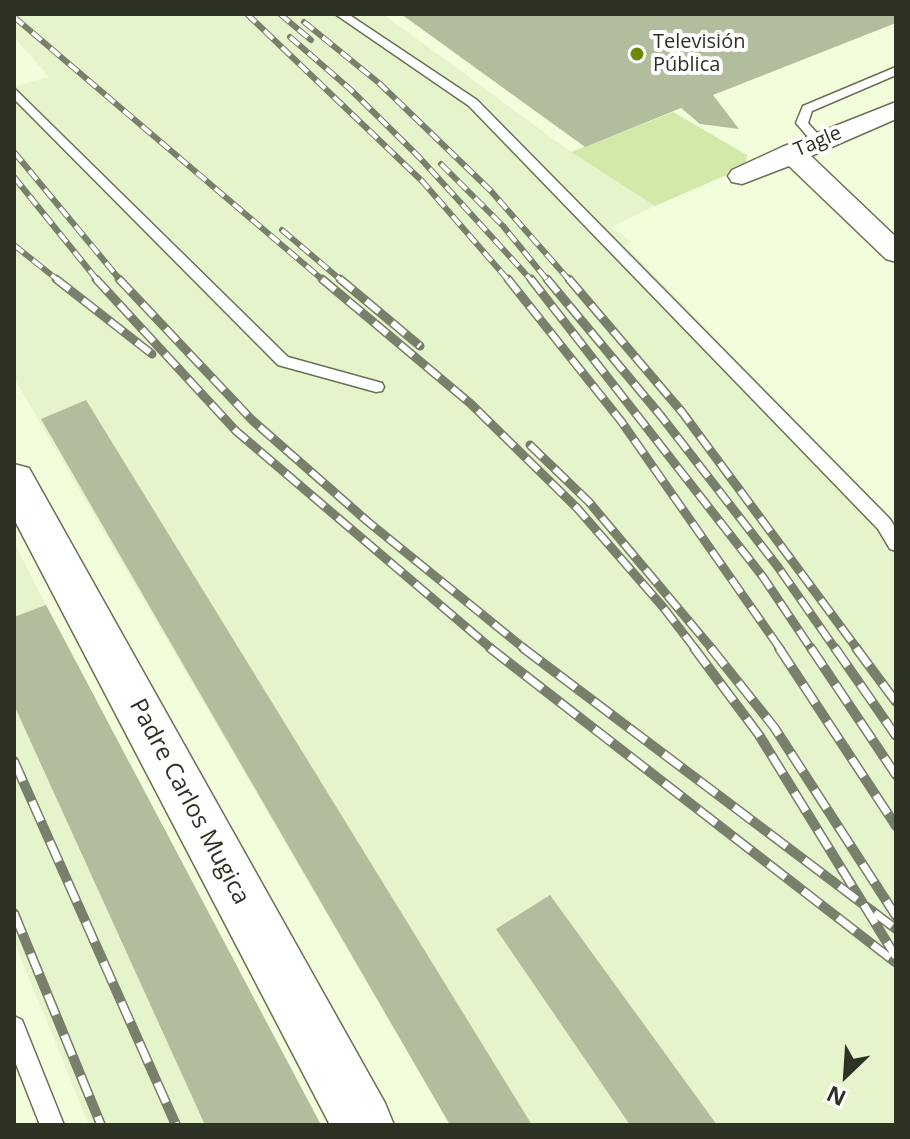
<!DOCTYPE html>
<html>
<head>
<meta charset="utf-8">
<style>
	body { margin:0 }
	#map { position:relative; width:910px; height:1139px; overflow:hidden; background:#f1fddb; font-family:"Open Sans",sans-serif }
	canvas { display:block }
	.frame { position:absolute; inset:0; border:16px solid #2e3225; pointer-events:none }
	.north { position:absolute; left:806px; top:1035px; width:80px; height:80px; -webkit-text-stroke:6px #fff; paint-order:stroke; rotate:205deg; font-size:22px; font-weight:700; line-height:32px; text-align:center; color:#2e3225 }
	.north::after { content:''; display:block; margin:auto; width:28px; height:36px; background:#2e3225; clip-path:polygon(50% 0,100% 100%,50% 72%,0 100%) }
</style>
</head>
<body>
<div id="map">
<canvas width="910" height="1139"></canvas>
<div class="frame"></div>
<div class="north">N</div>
</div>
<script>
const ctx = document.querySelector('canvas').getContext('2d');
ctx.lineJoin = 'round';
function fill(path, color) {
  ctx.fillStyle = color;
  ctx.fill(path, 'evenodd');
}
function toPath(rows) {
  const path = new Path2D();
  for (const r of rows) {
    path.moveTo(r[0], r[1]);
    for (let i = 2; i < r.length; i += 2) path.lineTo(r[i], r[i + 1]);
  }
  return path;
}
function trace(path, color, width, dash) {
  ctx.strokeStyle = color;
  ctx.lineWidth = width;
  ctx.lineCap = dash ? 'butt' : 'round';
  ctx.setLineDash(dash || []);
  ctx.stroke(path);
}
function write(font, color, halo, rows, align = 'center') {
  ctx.font = font + ' "Open Sans",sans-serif';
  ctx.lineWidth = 8;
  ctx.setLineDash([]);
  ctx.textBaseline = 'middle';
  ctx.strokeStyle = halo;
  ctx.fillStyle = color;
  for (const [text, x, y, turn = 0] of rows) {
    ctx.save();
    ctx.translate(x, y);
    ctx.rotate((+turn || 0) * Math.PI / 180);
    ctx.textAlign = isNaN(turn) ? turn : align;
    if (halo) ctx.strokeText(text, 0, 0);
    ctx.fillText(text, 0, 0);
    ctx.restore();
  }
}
const built = toPath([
	[14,14,383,14,571,152,655,206,611,227,632,242,626,246,896,523,896,1125,450,1125,14,378,14,87,49,77,14,37],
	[14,542,46,605,321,1125,89,1125,14,941]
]);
const green = toPath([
	[673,112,747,155,745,167,655,206,571,152]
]);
const building = toPath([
	[401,14,896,14,896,23,713,95,739,129,700,124,681,108,585,147],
	[86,400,532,1125,450,1125,41,419],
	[46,605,321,1125,205,1125,14,705,14,617],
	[550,895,717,1125,630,1125,496,929]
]);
const service = toPath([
	[335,14,348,14,477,100,890,519,896,529,896,551,890,549,878,529,469,106,335,14],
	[896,67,896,75,812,111,808,123,825,142,823,145,815,145,796,123,803,106,896,67],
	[14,88,288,357,382,383,384,387,382,391,376,392,278,365,14,99,14,88],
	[14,1016,22,1020,64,1125,40,1125,14,1059,14,1016]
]);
const minor = toPath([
	[896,102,896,119,811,156,896,237,896,262,886,259,789,166,742,184,732,182,728,176,732,170,782,147,896,102]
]);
const tertiary = toPath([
	[14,464,29,468,385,1103,394,1125,330,1125,14,519,14,464]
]);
const railFar2 = toPath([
	[247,14,422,181,509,281],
	[280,14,311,40],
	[14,17,324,281],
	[304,22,379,83,490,190,570,281],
	[290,37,351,90,419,157,532,281],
	[14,152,121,281],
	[441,164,503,226,548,281],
	[14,177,98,281],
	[282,230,342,281],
	[14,245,59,281]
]);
const railFar1 = toPath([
	[56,279,152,354],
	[96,279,236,431,493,650],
	[119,279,252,420,367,521,526,650],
	[322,279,471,404,577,508,663,607,696,650],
	[340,279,420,346],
	[508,279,621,421,781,650],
	[531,279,763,577,812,650],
	[547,279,661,416,778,567,836,650],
	[569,279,682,412,858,650],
	[530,445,589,502,713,650]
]);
const rail = toPath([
	[490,648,895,962],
	[523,648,896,929],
	[694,648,759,735,896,957],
	[711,648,774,727,896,916],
	[779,648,896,826],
	[811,648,896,775],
	[835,648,896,736],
	[856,648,896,702],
	[14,761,176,1125],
	[14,913,101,1125]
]);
const markers = [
	[637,54,8,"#6b8902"]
];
const farPoinames = [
	["Televisión",653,42],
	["Pública",653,65]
];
const farStreetnames = [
	["Tagle",818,142,-23]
];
const streetNames = [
	["Padre Carlos Mugica",189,802,62]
];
fill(built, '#e6f4cb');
fill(green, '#d3e9a9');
fill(building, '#b2bd9d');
trace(service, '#677154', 3);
trace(minor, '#677154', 3);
trace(tertiary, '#677154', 3);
fill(service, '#fff');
fill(minor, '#fff');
fill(tertiary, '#fff');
trace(railFar2, '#787f6a', 6);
trace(railFar1, '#787f6a', 9);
trace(rail, '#787f6a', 10);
trace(railFar2, '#fff', 4, [12]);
trace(railFar1, '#fff', 6, [17]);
trace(rail, '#fff', 7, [22]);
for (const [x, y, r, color] of markers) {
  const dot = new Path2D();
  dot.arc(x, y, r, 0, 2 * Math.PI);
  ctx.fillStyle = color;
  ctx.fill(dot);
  trace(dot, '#fff', 3);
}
write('20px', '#2e3225', '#fff', farPoinames, 'left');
write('20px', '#2e3225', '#fff', farStreetnames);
write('24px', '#2e3225', '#fff', streetNames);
</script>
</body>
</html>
